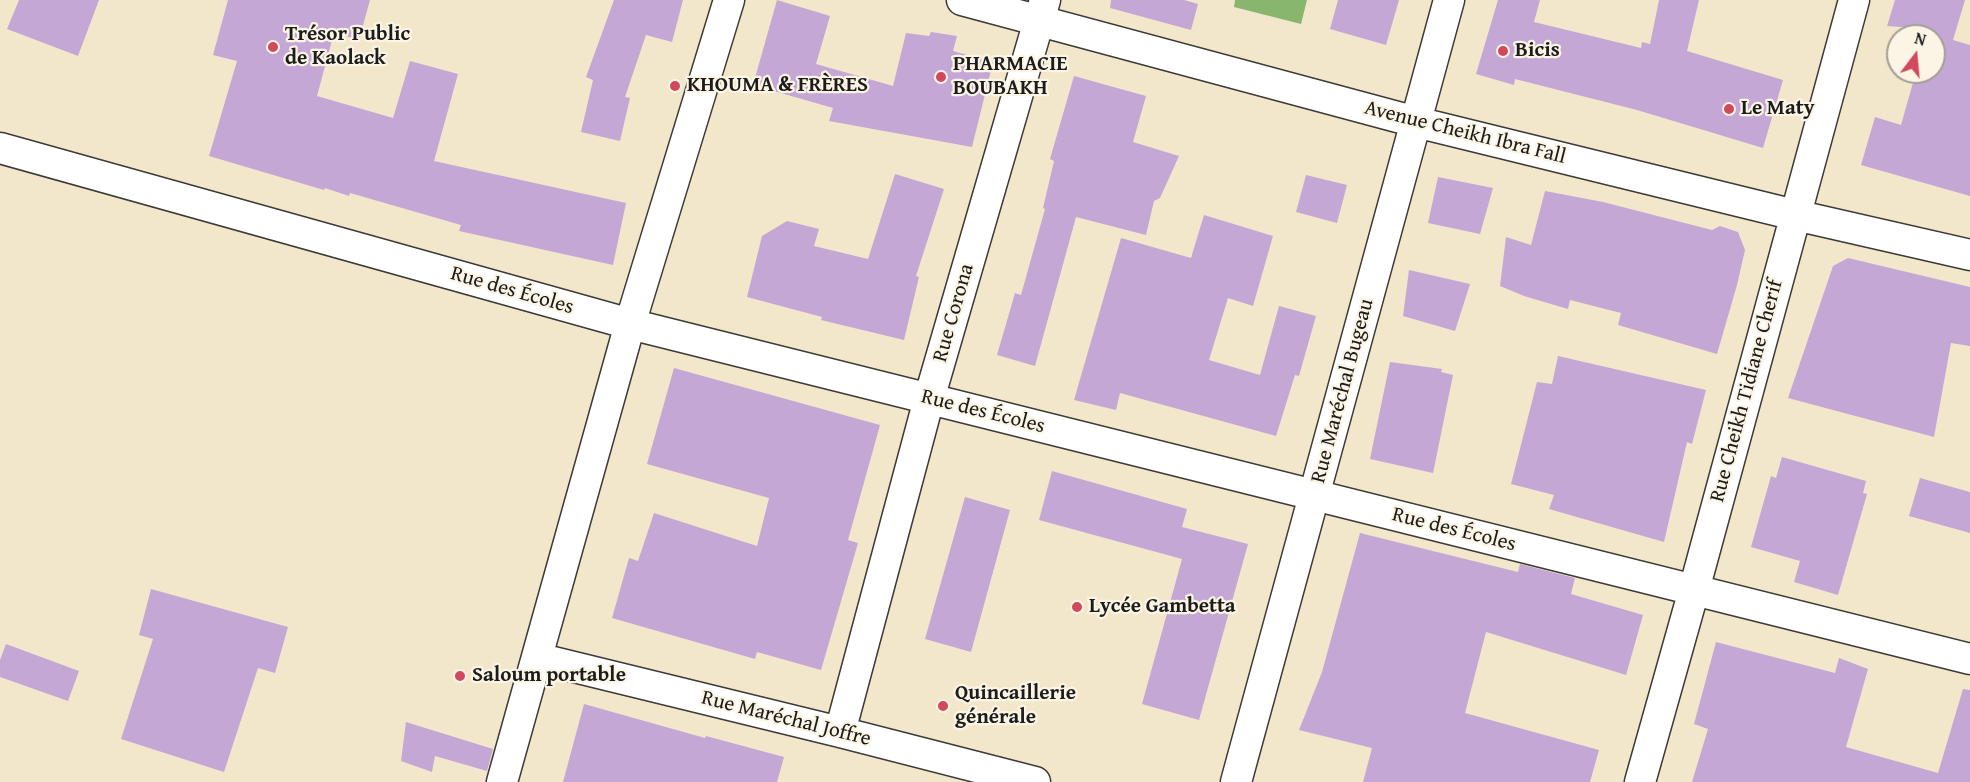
<!DOCTYPE html>
<html>
<head>
<meta charset="utf-8">
<style>
	body { margin:0 }
	#map { position:relative; width:1970px; height:782px; overflow:hidden; background:#f2e7cb; font-family:"Gentium Book Plus",serif }
	canvas { display:block }
	.north { position:absolute; left:1886px; top:24px; width:60px; height:60px; box-sizing:border-box; background:#fcf5e5; border:2px solid #a29e95; border-radius:50%; rotate:16deg; font-size:16px; font-weight:700; line-height:24px; text-align:center; color:#1c1c1c }
	.north::after { content:''; display:block; margin:auto; width:21px; height:27px; background:#d1495b; clip-path:polygon(50% 0,100% 100%,50% 72%,0 100%) }
</style>
</head>
<body>
<div id="map">
<canvas width="1970" height="782"></canvas>
<div class="north">N</div>
</div>
<script>
const ctx = document.querySelector('canvas').getContext('2d');
ctx.lineJoin = 'round';
function fill(path, color) {
  ctx.fillStyle = color;
  ctx.fill(path, 'evenodd');
}
function toPath(rows) {
  const path = new Path2D();
  for (const r of rows) {
    path.moveTo(r[0], r[1]);
    for (let i = 2; i < r.length; i += 2) path.lineTo(r[i], r[i + 1]);
  }
  return path;
}
function trace(path, color, width, dash) {
  ctx.strokeStyle = color;
  ctx.lineWidth = width;
  ctx.lineCap = dash ? 'butt' : 'round';
  ctx.setLineDash(dash || []);
  ctx.stroke(path);
}
function write(font, color, halo, rows, align = 'center') {
  ctx.font = font + ' "Gentium Book Plus",serif';
  ctx.lineWidth = 4.5;
  ctx.setLineDash([]);
  ctx.textBaseline = 'middle';
  ctx.strokeStyle = halo;
  ctx.fillStyle = color;
  for (const [text, x, y, turn = 0] of rows) {
    ctx.save();
    ctx.translate(x, y);
    ctx.rotate((+turn || 0) * Math.PI / 180);
    ctx.textAlign = isNaN(turn) ? turn : align;
    if (halo) ctx.strokeText(text, 0, 0);
    ctx.fillText(text, 0, 0);
    ctx.restore();
  }
}
const forest = toPath([
	[1235,0,1307,0,1301,24,1234,7]
]);
const building = toPath([
	[19,0,99,0,78,56,7,29],
	[228,0,370,0,359,40,334,33,317,96,393,118,410,61,458,74,434,161,626,203,613,265,459,231,461,225,350,193,349,196,325,188,324,190,209,156,237,61,213,55],
	[614,0,683,0,672,42,646,35,625,97,630,98,620,141,581,132,593,80,586,77],
	[777,0,830,16,816,64,893,86,906,33,929,36,931,32,957,36,953,51,993,62,972,147,829,121,833,108,753,85],
	[1111,0,1184,0,1198,4,1191,30,1110,8],
	[1338,0,1399,0,1386,45,1330,29],
	[1498,0,1540,0,1534,22,1641,48,1642,42,1650,44,1659,0,1699,0,1687,51,1783,80,1763,148,1637,110,1515,79,1514,85,1476,74],
	[1895,0,1965,0,1953,40,1970,45,1970,196,1861,165,1875,117,1901,125,1916,72,1934,72,1934,36,1926,36,1928,29,1887,26],
	[1074,76,1146,96,1133,142,1179,156,1160,198,1154,201,1146,235,1076,217,1035,366,997,355,1015,293,1021,295,1045,209,1043,208,1054,161,1050,159],
	[895,174,944,189,916,276,919,277,904,340,821,320,822,317,747,297,762,236,787,221,819,229,814,246,868,259],
	[1306,175,1347,185,1337,223,1296,212],
	[1438,177,1493,188,1480,234,1428,223],
	[1545,191,1603,202,1712,230,1720,226,1738,232,1745,250,1737,285,1717,354,1618,325,1621,313,1570,300,1568,309,1524,296,1500,286,1506,237,1531,245],
	[1204,215,1273,236,1253,306,1228,298,1209,360,1260,375,1279,306,1316,316,1299,376,1295,375,1276,436,1120,393,1116,410,1074,400,1121,238,1191,258],
	[1848,258,1970,287,1970,346,1951,343,1934,437,1788,398,1833,266],
	[1409,270,1470,284,1455,331,1403,316],
	[1558,356,1706,390,1692,444,1687,442,1664,542,1549,509,1554,495,1511,484,1537,382,1552,384],
	[1390,362,1442,369,1441,372,1453,375,1433,473,1370,459],
	[674,368,880,425,848,540,858,543,821,670,757,652,755,659,612,618,629,558,638,561,654,513,757,546,769,498,647,464],
	[1782,457,1866,481,1863,493,1867,494,1838,595,1794,582,1800,561,1751,547,1771,476,1776,478],
	[1052,471,1187,509,1182,527,1248,544,1199,720,1142,704,1182,559,1039,520],
	[1920,478,1970,492,1970,533,1909,516],
	[965,497,1010,510,971,652,925,639],
	[1360,533,1518,572,1520,564,1575,578,1571,594,1643,615,1626,675,1486,632,1465,713,1599,750,1590,782,1363,782,1372,748,1299,730,1322,672],
	[151,589,288,627,275,673,258,668,224,772,121,739,153,639,139,635],
	[1716,642,1835,673,1839,658,1868,669,1846,747,1938,773,1963,689,1970,690,1970,782,1692,782,1708,729,1694,724],
	[6,644,79,671,68,701,0,677,0,660],
	[584,704,705,738,706,736,784,757,777,782,563,782],
	[406,722,493,749,487,771,435,756,432,772,401,761]
]);
const street = toPath([
	[962,0,1416,122,1795,215,1970,255],
	[0,148,630,324,1970,659],
	[537,658,840,732,1035,782],
	[840,732,929,399,1045,0],
	[502,782,630,324,729,0],
	[1236,782,1449,0],
	[1640,782,1694,590,1854,0]
]);
const markers = [
	[273,47,6,"#d1495b"],
	[1503,51,6,"#d1495b"],
	[941,77,6,"#d1495b"],
	[675,86,6,"#d1495b"],
	[1729,109,6,"#d1495b"],
	[1077,607,6,"#d1495b"],
	[460,676,6,"#d1495b"],
	[943,706,6,"#d1495b"]
];
const poiNames = [
	["Trésor Public",285,35],
	["de Kaolack",285,59],
	["Bicis",1515,51],
	["PHARMACIE",953,65],
	["BOUBAKH",953,89],
	["KHOUMA & FRÈRES",687,86],
	["Le Maty",1741,109],
	["Lycée Gambetta",1089,607],
	["Saloum portable",472,676],
	["Quincaillerie",955,694],
	["générale",955,718]
];
const streetNames = [
	["Avenue Cheikh Ibra Fall",1465,133,14],
	["Rue des Écoles",512,291,16],
	["Rue Corona",954,313,-74],
	["Rue Maréchal Bugeau",1343,391,-75],
	["Rue Cheikh Tidiane Cherif",1747,391,-75],
	["Rue des Écoles",983,412,14],
	["Rue des Écoles",1454,530,14],
	["Rue Maréchal Joffre",786,719,14]
];
fill(forest, '#89b66e');
fill(building, '#c5a7d5');
trace(street, '#3c3a36', 33);
trace(street, '#fff', 30);
for (const [x, y, r, color] of markers) {
  const dot = new Path2D();
  dot.arc(x, y, r, 0, 2 * Math.PI);
  ctx.fillStyle = color;
  ctx.fill(dot);
  trace(dot, '#fcf5e5', 2);
}
write('bold 21px', '#1c1c1c', '#fcf5e5', poiNames, 'left');
write('21px', '#1c1c1c', '#fcf5e5', streetNames);
</script>
</body>
</html>
